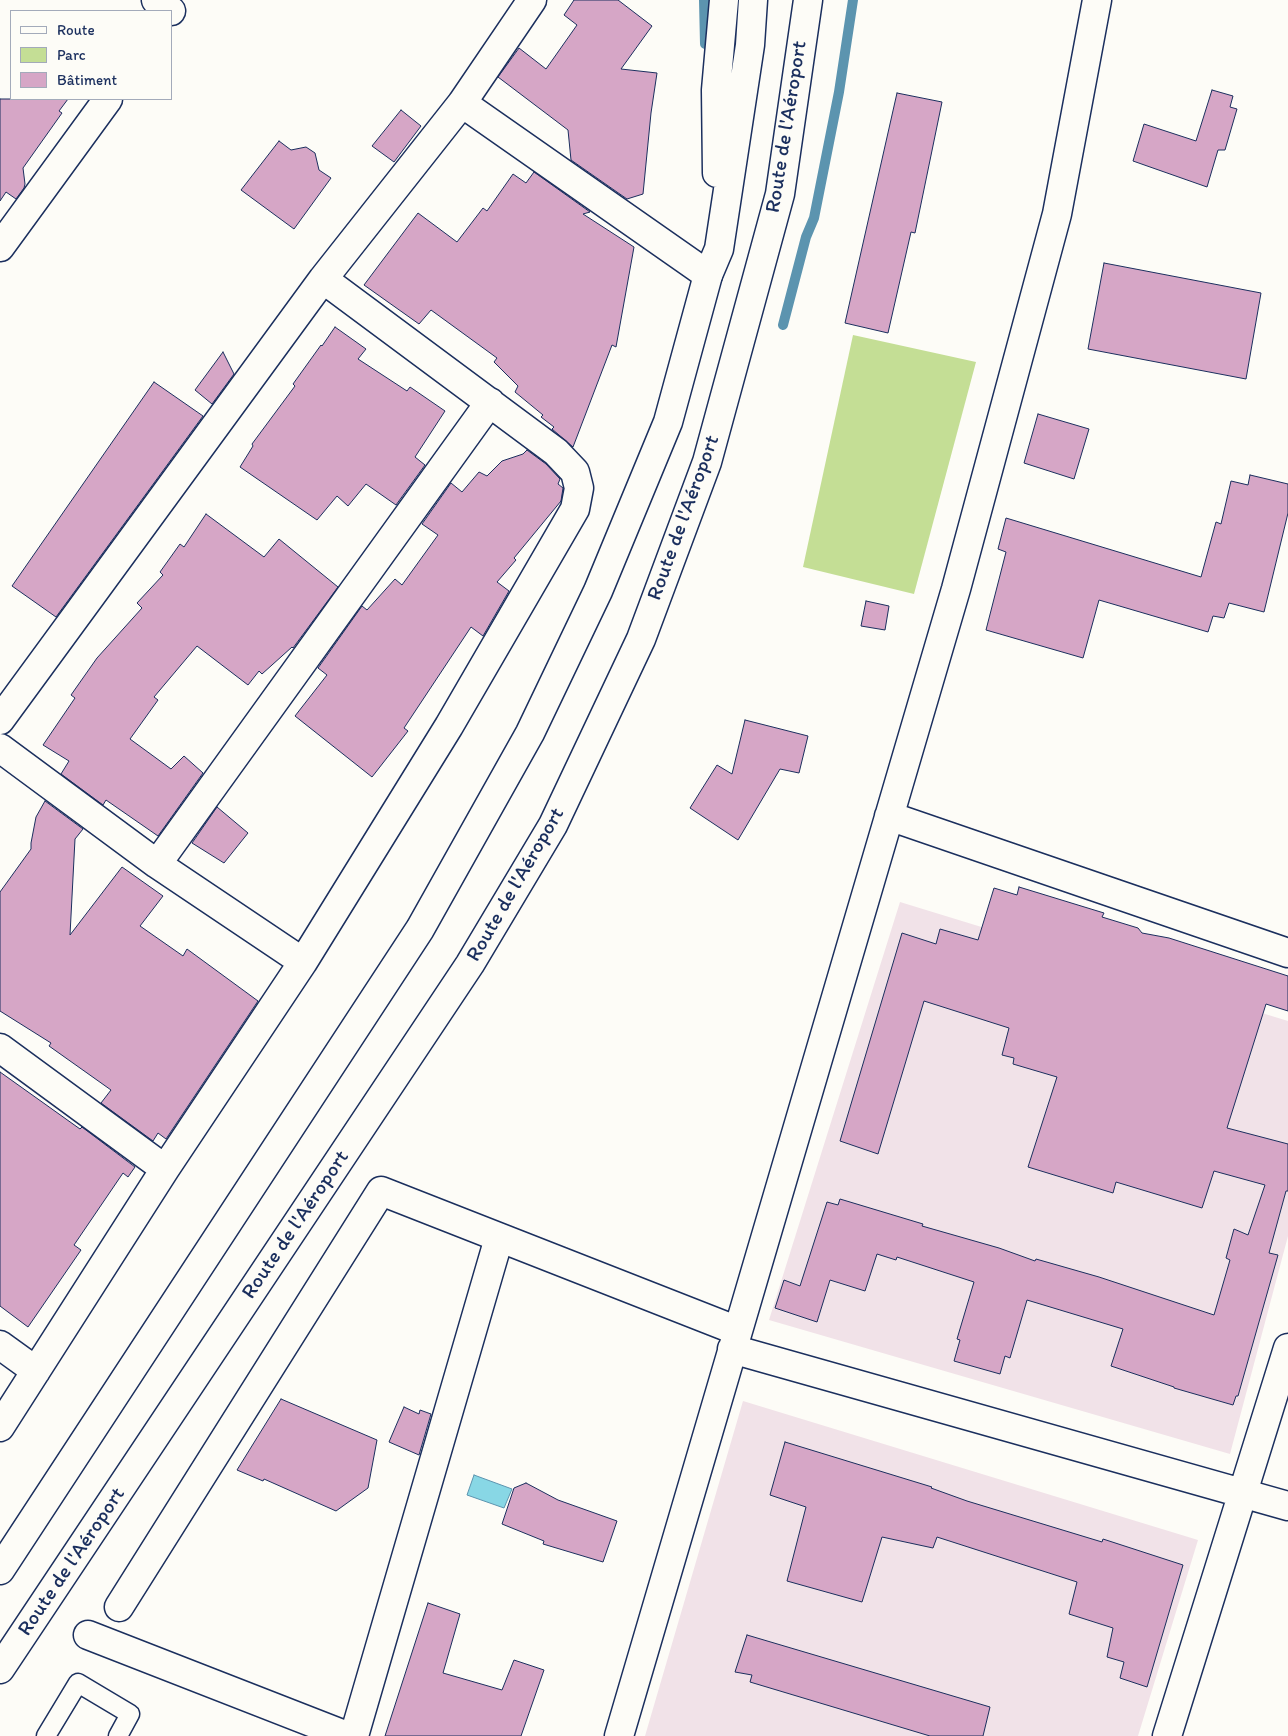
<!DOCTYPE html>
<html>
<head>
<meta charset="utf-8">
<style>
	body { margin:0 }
	#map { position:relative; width:1288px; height:1736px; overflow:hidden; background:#fdfcf7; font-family:Itim,sans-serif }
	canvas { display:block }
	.legend { position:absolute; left:10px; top:10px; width:162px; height:90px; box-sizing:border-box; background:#fdfcf7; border:1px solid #a3aaba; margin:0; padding:6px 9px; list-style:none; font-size:15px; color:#1b2f5e }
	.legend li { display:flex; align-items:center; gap:10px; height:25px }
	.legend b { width:25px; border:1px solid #a3aaba }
</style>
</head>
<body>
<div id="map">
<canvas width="1288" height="1736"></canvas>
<ul class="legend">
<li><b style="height:6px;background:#fdfcf7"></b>Route</li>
<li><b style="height:14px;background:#c4de95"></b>Parc</li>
<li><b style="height:14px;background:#d6a6c6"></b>Bâtiment</li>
</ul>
</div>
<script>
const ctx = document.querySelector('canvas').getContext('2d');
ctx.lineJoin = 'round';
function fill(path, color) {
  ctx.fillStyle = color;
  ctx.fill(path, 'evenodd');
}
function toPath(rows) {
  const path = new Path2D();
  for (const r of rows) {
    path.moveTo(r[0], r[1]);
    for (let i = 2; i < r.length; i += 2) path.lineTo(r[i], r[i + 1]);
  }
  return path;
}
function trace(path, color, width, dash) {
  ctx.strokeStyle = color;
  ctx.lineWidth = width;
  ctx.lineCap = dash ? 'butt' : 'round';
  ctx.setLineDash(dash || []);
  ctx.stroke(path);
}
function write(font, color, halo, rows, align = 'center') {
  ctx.font = font + ' Itim,sans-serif';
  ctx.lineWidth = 4;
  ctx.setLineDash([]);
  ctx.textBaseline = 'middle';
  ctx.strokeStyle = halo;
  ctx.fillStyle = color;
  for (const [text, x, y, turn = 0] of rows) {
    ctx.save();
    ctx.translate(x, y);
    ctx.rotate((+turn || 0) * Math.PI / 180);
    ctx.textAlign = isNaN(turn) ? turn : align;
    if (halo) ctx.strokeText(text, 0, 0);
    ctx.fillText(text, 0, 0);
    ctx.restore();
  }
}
const built = toPath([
	[900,902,1288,1021,1288,1236,1230,1454,769,1320],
	[743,1401,1198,1540,1138,1736,645,1736]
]);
const green = toPath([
	[853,335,976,362,914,594,803,567]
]);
const water = toPath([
	[474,1475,512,1489,504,1508,467,1495,474,1475]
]);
const stream = toPath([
	[704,0,705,44],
	[783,325,806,237,814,218,839,92,853,0]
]);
const building = toPath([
	[574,0,618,0,652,26,621,69,657,73,651,113,643,194,627,199,571,160,568,130,498,77,519,48,546,69,577,25,564,15,574,0],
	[1212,90,1233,96,1230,107,1237,109,1225,150,1218,150,1207,187,1133,161,1144,124,1196,141,1212,90],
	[897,93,942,102,915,233,911,232,888,333,845,323,897,93],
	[0,99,68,99,59,111,62,113,23,168,25,184,24,188,16,199,6,192,0,201,0,99],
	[401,110,421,126,394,162,372,146,401,110],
	[279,141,291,150,306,147,315,153,319,170,331,178,294,229,241,190,279,141],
	[534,172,590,212,583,214,634,247,616,347,612,345,573,447,552,429,554,427,541,417,543,415,515,392,518,386,494,362,497,358,431,310,419,324,364,285,418,213,457,242,483,208,487,211,513,174,526,183,534,172],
	[1104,263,1261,293,1246,379,1088,349,1104,263],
	[335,327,366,349,358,359,407,391,410,387,445,411,415,457,425,465,396,505,366,484,348,506,337,496,317,520,240,467,253,446,252,444,295,386,293,384,321,345,322,346,335,327],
	[223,352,234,374,212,404,195,390,223,352],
	[154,382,203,416,56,617,12,586,154,382],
	[1038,414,1089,429,1074,479,1024,463,1038,414],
	[527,450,546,464,560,479,558,484,563,488,561,501,514,558,516,560,497,582,509,591,483,636,471,627,404,728,408,731,372,777,295,716,327,675,318,668,362,606,367,610,395,579,402,585,438,535,422,524,451,483,462,492,479,472,487,476,502,461,523,454,527,450],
	[1250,475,1288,484,1288,513,1264,612,1229,603,1224,618,1213,616,1208,632,1099,600,1083,658,986,630,1006,552,998,549,1006,518,1201,577,1216,522,1221,524,1231,481,1248,485,1250,475],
	[206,514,264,557,279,539,338,587,293,648,292,647,262,674,259,671,248,685,197,646,154,697,158,700,130,739,171,769,184,756,203,773,158,836,106,800,103,805,61,774,69,761,43,745,75,698,71,695,97,658,142,608,137,603,163,575,160,572,180,544,184,547,206,514],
	[866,601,889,606,885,630,861,626,866,601],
	[745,720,808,736,799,773,780,769,738,840,690,808,717,765,732,774,745,720],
	[45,801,83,829,75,839,70,935,122,867,163,896,140,926,183,956,187,949,258,1001,166,1139,158,1133,153,1141,101,1103,111,1090,49,1046,51,1043,0,1011,0,892,31,849,31,843,36,817,45,801],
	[217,807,248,833,224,863,192,843,217,807],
	[1019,887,1104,913,1102,917,1138,928,1142,933,1169,938,1288,976,1288,1011,1266,1004,1227,1128,1288,1144,1288,1191,1286,1191,1269,1253,1278,1255,1238,1396,1236,1396,1233,1405,1174,1388,1174,1387,1111,1366,1123,1329,1027,1300,1010,1358,1005,1356,1000,1374,954,1361,960,1340,957,1339,974,1282,897,1257,896,1260,877,1254,865,1291,830,1280,817,1322,775,1308,784,1280,800,1286,827,1202,838,1205,840,1199,923,1224,922,1226,999,1248,1035,1261,1036,1259,1099,1277,1214,1315,1230,1260,1226,1258,1234,1229,1248,1235,1265,1185,1214,1171,1202,1208,1116,1182,1113,1193,1028,1167,1057,1077,1013,1064,1014,1058,1002,1055,1009,1028,924,1001,878,1154,840,1141,902,933,936,944,940,929,978,940,994,888,1017,895,1019,887],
	[0,1072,80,1129,82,1127,135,1167,128,1177,123,1173,74,1245,81,1250,28,1327,0,1306,0,1072],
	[281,1399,377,1440,368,1488,336,1511,264,1479,263,1481,237,1470,281,1399],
	[404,1407,419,1414,420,1410,431,1414,419,1455,389,1442,404,1407],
	[785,1442,932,1487,931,1488,967,1501,1102,1542,1103,1539,1183,1565,1147,1687,1120,1678,1124,1662,1107,1657,1113,1628,1069,1614,1077,1582,937,1537,933,1548,882,1537,862,1602,787,1581,806,1507,770,1495,785,1442],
	[526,1483,558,1500,617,1521,603,1562,543,1544,544,1541,502,1524,514,1488,526,1483],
	[428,1603,460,1614,443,1673,502,1690,514,1660,544,1670,521,1736,385,1736,428,1603],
	[747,1635,990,1707,983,1736,930,1736,750,1682,752,1675,735,1672,747,1635]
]);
const lane = toPath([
	[46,1736,78,1683,130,1714,118,1736]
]);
const street = toPath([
	[156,0,171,11],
	[462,103,708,275],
	[0,247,108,99],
	[0,720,323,279,462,103,532,0],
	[0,748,157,864,303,962],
	[889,816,1288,953],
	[157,864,490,402],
	[0,1048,165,1169],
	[0,1345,36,1371],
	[732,1349,1288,1506],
	[0,1427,165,1169,303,962,449,726,575,509,579,488,575,472,556,452,323,279],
	[119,1607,381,1191,738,1331],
	[88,1635,347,1736],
	[354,1736,499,1238],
	[619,1736,956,589,1057,214,1097,0],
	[1167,1736,1288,1348]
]);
const highway = toPath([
	[717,173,716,90,724,0],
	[0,1570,420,929,530,733,598,591,668,422,708,275,719,249,750,45,753,0],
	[0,1669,470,964,553,825,641,639,707,462,780,194,808,0]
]);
const streetNames = [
	["Route de l'Aéroport",787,127,-81],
	["Route de l'Aéroport",684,518,-70],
	["Route de l'Aéroport",516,885,-60],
	["Route de l'Aéroport",296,1225,-56],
	["Route de l'Aéroport",72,1562,-56]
];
fill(built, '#f1e2e8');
fill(green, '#c4de95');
fill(water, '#88d7e5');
trace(water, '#5c94af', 1);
trace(stream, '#5c94af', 10);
fill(building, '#d6a6c6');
trace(building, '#1b2f5e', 1);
trace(lane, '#1b2f5e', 21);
trace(street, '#1b2f5e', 31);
trace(highway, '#1b2f5e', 31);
trace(lane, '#fdfcf7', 18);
trace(street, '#fdfcf7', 28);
trace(highway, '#fdfcf7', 28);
write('21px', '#1b2f5e', '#fdfcf7', streetNames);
</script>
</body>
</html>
